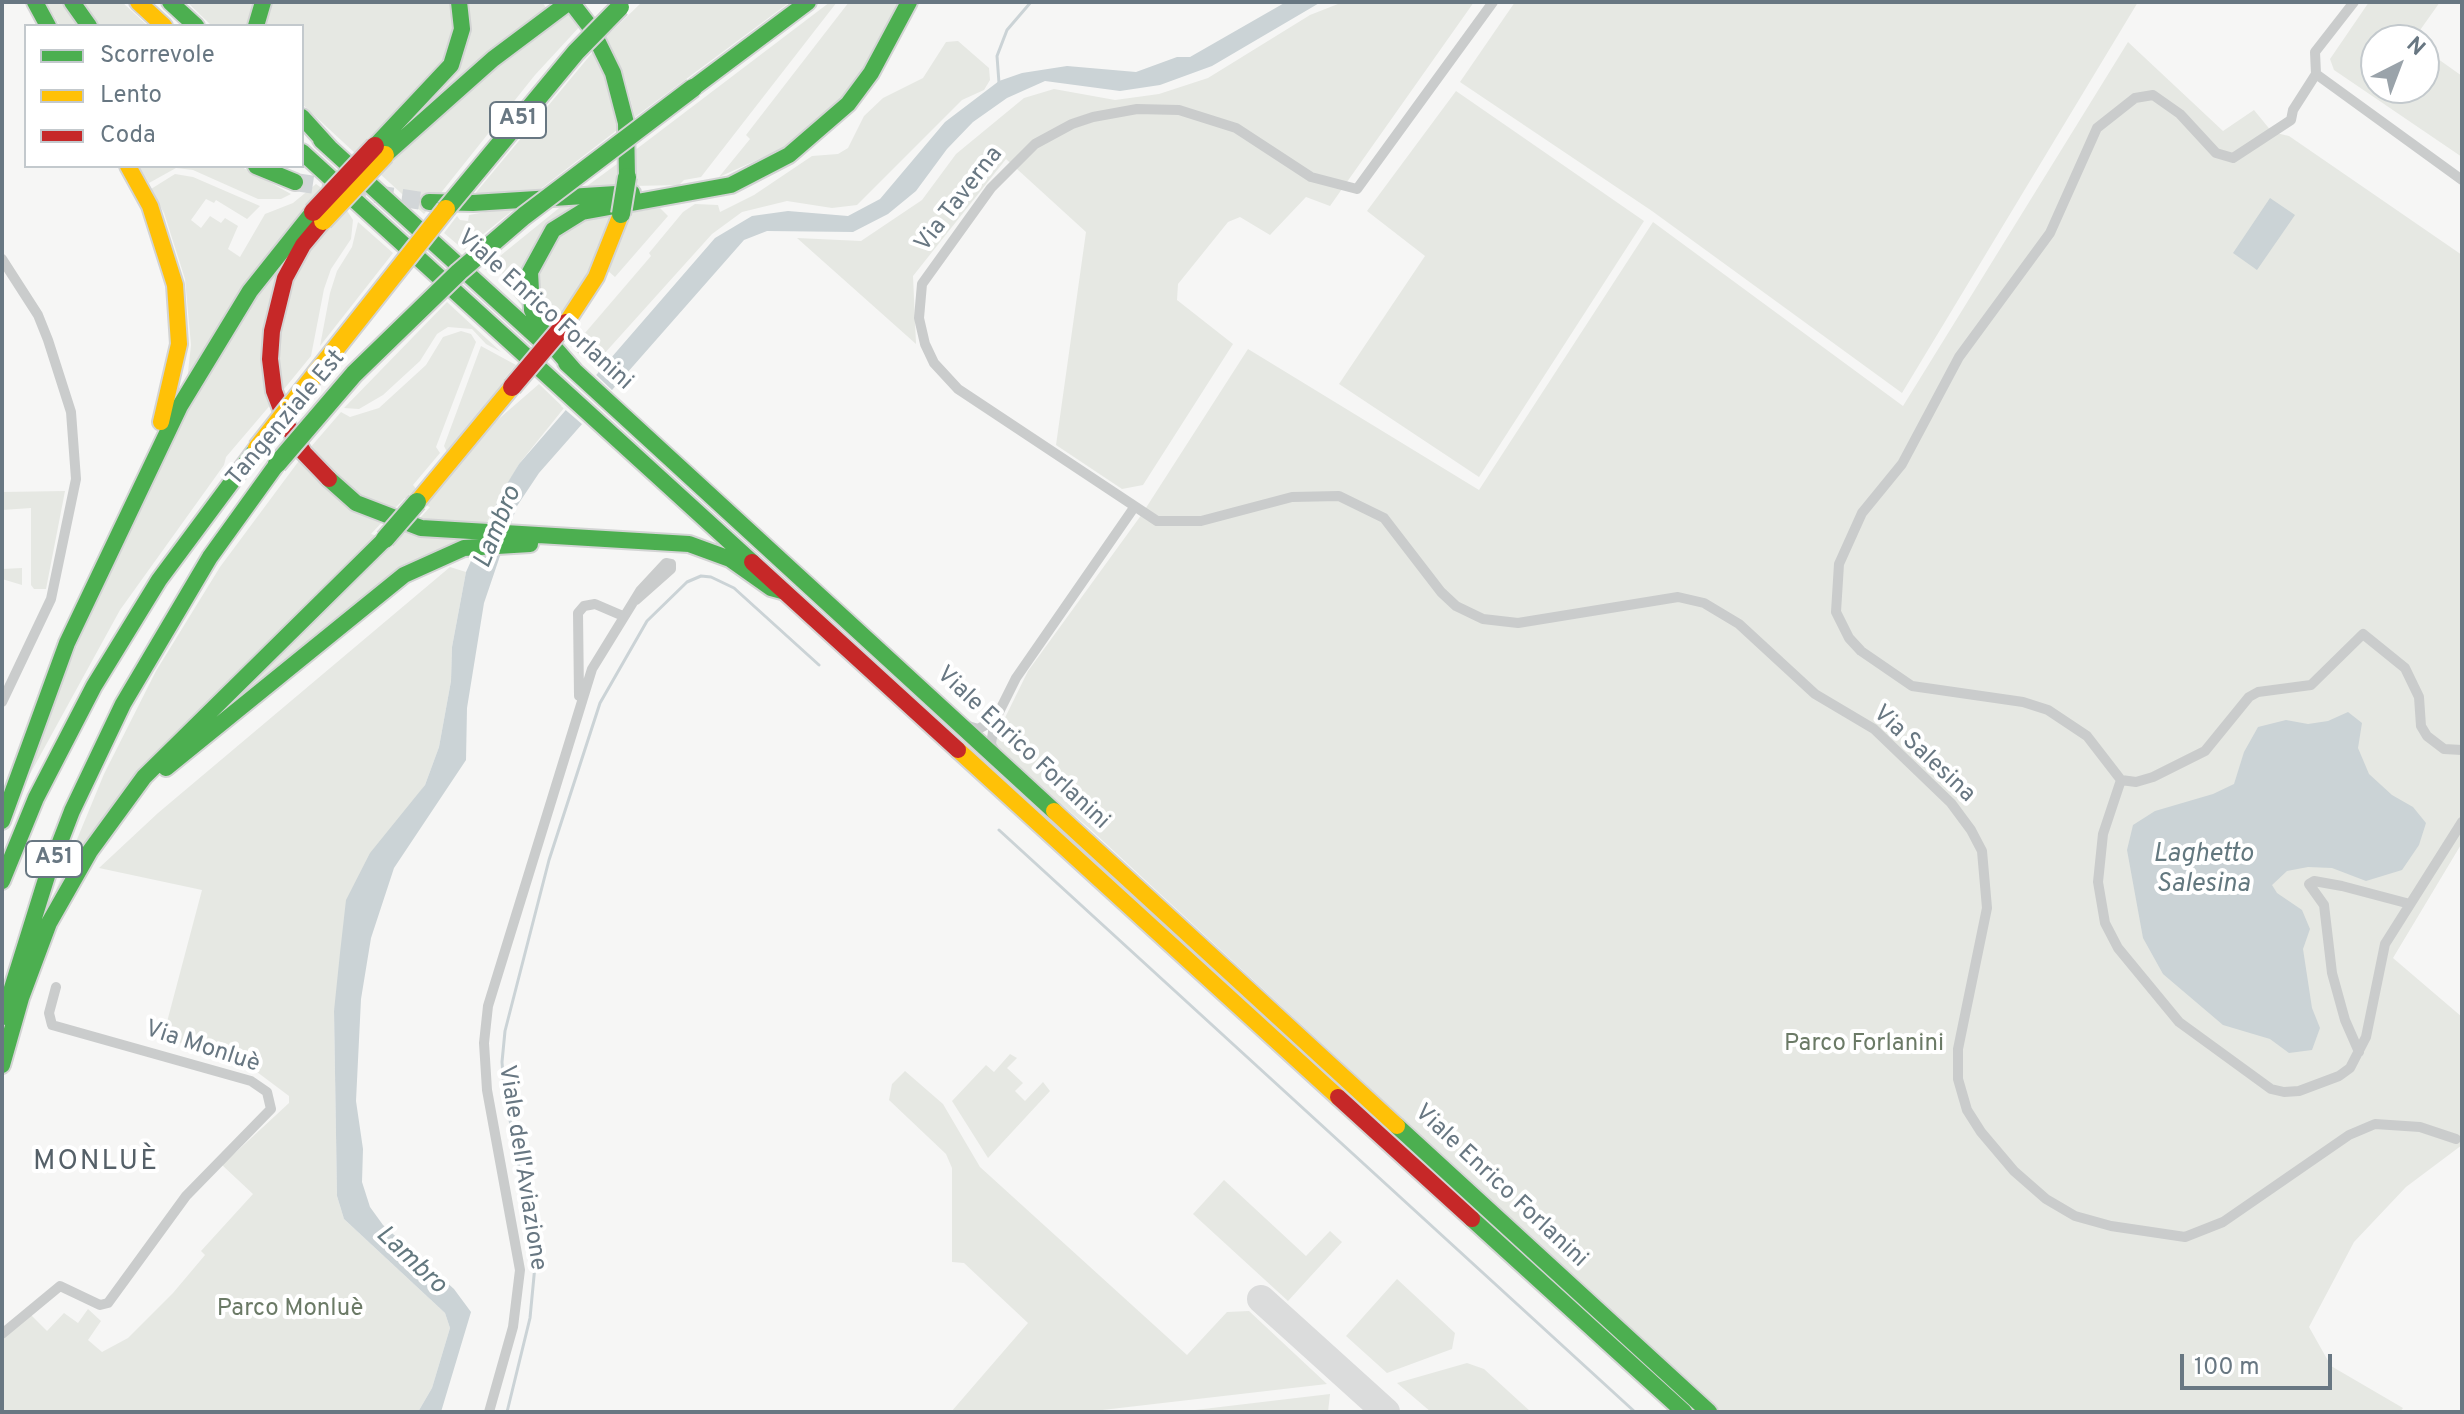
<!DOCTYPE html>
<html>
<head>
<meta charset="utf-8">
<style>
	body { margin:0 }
	#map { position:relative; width:2464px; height:1414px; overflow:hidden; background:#f6f6f5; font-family:Overpass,sans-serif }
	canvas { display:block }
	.frame { position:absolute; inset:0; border:4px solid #687782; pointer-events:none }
	.legend { position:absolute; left:24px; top:24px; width:280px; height:144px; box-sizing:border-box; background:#fff; border:2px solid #c3c9cd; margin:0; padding:10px 14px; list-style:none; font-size:24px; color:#687782 }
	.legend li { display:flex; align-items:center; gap:16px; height:40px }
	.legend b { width:40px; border:2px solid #c3c9cd }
	.north { position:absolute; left:2360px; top:24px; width:80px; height:80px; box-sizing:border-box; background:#fff; border:2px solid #c3c9cd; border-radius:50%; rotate:42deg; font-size:22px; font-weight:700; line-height:32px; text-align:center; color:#687782 }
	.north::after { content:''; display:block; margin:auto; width:28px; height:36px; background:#9aa3aa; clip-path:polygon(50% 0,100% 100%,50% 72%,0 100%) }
	.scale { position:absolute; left:2180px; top:1354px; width:152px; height:36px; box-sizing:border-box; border:4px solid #687782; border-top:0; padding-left:10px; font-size:24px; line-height:28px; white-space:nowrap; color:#687782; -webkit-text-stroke:6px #fff; paint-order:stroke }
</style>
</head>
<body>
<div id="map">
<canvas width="2464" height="1414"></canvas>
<div class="frame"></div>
<ul class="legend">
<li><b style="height:10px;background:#4caf50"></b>Scorrevole</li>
<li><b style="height:10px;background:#ffc107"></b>Lento</li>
<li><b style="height:10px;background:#c62828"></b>Coda</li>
</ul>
<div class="north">N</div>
<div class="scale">100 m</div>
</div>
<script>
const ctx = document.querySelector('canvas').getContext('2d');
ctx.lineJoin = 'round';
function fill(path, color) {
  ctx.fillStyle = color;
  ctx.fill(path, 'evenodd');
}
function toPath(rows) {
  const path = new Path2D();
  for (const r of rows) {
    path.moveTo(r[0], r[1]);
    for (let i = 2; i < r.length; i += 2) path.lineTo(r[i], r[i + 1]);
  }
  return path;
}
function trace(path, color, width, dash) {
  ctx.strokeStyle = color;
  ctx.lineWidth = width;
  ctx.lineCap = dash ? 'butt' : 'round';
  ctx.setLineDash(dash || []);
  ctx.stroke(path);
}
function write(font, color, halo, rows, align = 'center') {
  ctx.font = font + ' Overpass,sans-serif';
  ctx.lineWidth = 8;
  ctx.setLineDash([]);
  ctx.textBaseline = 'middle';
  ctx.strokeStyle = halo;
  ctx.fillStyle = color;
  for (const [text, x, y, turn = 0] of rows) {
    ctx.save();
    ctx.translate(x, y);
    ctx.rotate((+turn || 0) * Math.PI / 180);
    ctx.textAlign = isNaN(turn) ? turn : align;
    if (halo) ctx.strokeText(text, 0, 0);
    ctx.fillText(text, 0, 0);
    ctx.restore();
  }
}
const green = toPath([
	[46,2,63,2,80,26,60,26],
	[80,2,122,2,148,26,97,26],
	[187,2,258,2,250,26,212,26],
	[269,2,454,2,454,50,356,154,302,104,302,26,262,26],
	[465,2,542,2,547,9,406,128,402,124,447,81],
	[642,2,790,2,635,117,625,79,606,37],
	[830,2,837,2,701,177,684,180,679,185,633,186,634,151],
	[849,2,904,2,861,81,800,141,719,177,750,139,746,135],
	[1343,2,1474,2,1330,206,1306,197,1270,235,1240,217,1228,222,1178,284,1177,300,1233,344,1143,485,1122,489,1056,445,1086,232,1006,159,913,276,916,344,797,238,861,241,922,200,956,154,1024,98,1054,89,1115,100,1159,94,1208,78,1310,15],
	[1515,2,2138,2,1902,393,1652,211,1460,82],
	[2369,2,2440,2,2413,40,2376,40,2376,88,2424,88,2424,49,2462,76,2462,157,2334,70,2330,59],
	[572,10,582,24,535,75,424,214,379,173,429,119],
	[958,41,989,68,990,80,984,90,962,100,857,205,832,208,787,201,742,212,712,234,594,365,575,351,573,347,651,256,649,253,683,212,695,204,718,205,720,212,754,195,812,156,838,154,848,148,864,116,883,98,923,78,946,42],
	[2128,42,2223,131,2254,110,2272,132,2289,136,2462,255,2462,843,2393,958,2462,1017,2462,1145,2406,1187,2354,1242,2309,1327,2331,1366,2403,1408,2400,1412,1720,1412,1090,829,1002,753,996,744,998,732,1028,671,1142,514,1248,349,1479,490,1653,222,1903,406],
	[597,47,621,127,534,194,473,196],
	[1456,91,1644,221,1479,477,1339,384,1425,256,1367,211],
	[621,161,619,187,583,189],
	[139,166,240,166,291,194,281,199,258,199,193,170,176,168,149,183],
	[175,174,193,177,260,206,247,219,216,200,214,203,206,199,191,220,201,228,210,216,221,223,225,218,238,226,228,249,240,257,265,214,293,203,316,184,323,189,187,381,191,345,185,279,164,213,151,189],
	[585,203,551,227,525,310,501,279,504,275,498,269,494,273,484,269,564,204],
	[518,206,464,250,444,233,457,216,460,220,468,221,469,215],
	[660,208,668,216,615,277,607,270,628,213],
	[346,209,353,220,351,239,331,269,324,289,311,356,280,394,275,350,292,278,312,248],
	[615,209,601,256,572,303,551,326,538,311,535,290,541,258,569,224],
	[358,222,393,253,320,346,330,293,337,271,352,247],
	[290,247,280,274,272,403,226,457,224,465,120,610,30,774,26,772,93,606,212,361],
	[447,302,501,352,486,344,472,329,448,327,437,334,420,361,383,395,359,409,344,408],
	[461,331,471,334,476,342,436,447,440,453,413,485,419,492,412,500,405,498,392,511,355,493,310,448,341,412,350,417,379,408,426,365,443,337],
	[481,346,516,365,504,379,507,382,448,454,444,446],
	[539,384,564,408,519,464,485,526,420,518,430,507,425,505,494,423],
	[301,458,385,519,371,534,380,537,160,753,57,897,54,895,104,774,156,671,220,567],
	[65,491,46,589,34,589,31,585,31,508,2,510,2,492],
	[408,530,470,537,434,554,204,731,213,717,392,541,396,542],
	[450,567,466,572,452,647,451,681,439,747,425,785,408,809,334,1011,337,1196,344,1219,445,1313,450,1328,432,1388,418,1412,2,1412,2,1339,31,1315,47,1331,64,1313,78,1323,88,1309,101,1321,88,1340,102,1352,128,1338,173,1293,205,1255,201,1251,253,1194,222,1165,289,1103,289,1096,253,1069,163,1037,202,890,99,868,158,813],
	[22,568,22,585,2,579,2,569],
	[1010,1054,1017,1058,1007,1068,1023,1083,1015,1091,1025,1101,1043,1082,1050,1091,988,1158,952,1101,986,1065,994,1072],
	[905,1071,943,1104,980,1167,1187,1355,1227,1312,1249,1311,1327,1384,1085,1412,951,1412,1028,1323,964,1263,952,1262,952,1168,946,1154,889,1100,892,1084],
	[1224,1180,1306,1256,1330,1231,1342,1242,1288,1301,1193,1214],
	[1397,1279,1455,1333,1452,1349,1387,1373,1346,1336],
	[1467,1363,1484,1369,1531,1412,1431,1412,1397,1383],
	[1330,1394,1328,1412,1178,1412]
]);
const water = toPath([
	[1286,2,1321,2,1212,66,1160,85,1120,91,1045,81,1007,98,973,122,947,149,916,191,888,214,853,232,767,231,744,240,539,473,517,506,484,603,467,708,466,760,394,868,371,938,361,999,356,1101,363,1149,362,1182,370,1207,383,1225,454,1289,471,1312,441,1412,418,1412,432,1388,450,1328,445,1313,344,1219,337,1196,334,1011,340,953,346,900,370,853,425,785,439,747,451,681,452,647,466,572,502,492,519,464,715,238,752,216,788,211,848,216,880,199,945,122,999,81,1022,73,1067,66,1136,72,1177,57,1190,57],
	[2270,198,2295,215,2257,270,2233,253],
	[2348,712,2362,723,2358,748,2369,774,2392,795,2413,807,2426,823,2419,845,2402,870,2366,881,2332,868,2308,867,2287,871,2272,885,2277,893,2302,910,2310,929,2303,949,2312,1008,2320,1028,2312,1050,2289,1053,2270,1039,2223,1025,2163,974,2143,938,2127,850,2133,825,2155,811,2213,794,2234,784,2244,752,2258,727,2286,720,2308,724,2328,721]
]);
const pier = toPath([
	[592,371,614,392,583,425,561,406]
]);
const stream = toPath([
	[999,83,997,56,1007,30,1031,2],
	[999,830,1635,1412],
	[507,1412,530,1318,536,1255,504,1089,502,1062,505,1031,549,860,600,703,647,621,687,582,701,576,711,577,734,588,819,665]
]);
const taxiway = toPath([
	[1261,1299,1386,1412]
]);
const highwayTunnel = toPath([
	[295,182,429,202]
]);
const street = toPath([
	[1493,2,1357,189,1311,177,1236,128,1179,110,1137,109,1093,117,1072,124,1035,144,991,188,922,284,919,318,925,344,934,363,958,389,1157,521,1201,521,1292,497,1339,496,1384,518,1441,592,1456,606,1483,619,1518,623,1678,597,1704,603,1739,624,1815,694,1874,729,1951,803,1971,830,1982,851,1987,908,1958,1049,1958,1079,1967,1110,1981,1132,2014,1171,2046,1199,2075,1216,2111,1226,2185,1237,2223,1222,2349,1135,2375,1124,2420,1127,2456,1139],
	[2354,2,2315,52,2316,74,2462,180],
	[2316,74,2293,110,2291,120,2233,158,2216,153,2180,114,2153,95,2135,98,2097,128,2050,233,1959,357,1902,464,1862,513,1839,564,1836,612,1849,638,1861,651,1912,686,2023,702,2048,710,2087,736,2121,780,2136,782,2153,777,2205,751,2249,697,2258,692,2311,685,2363,634,2405,668,2419,697,2421,726,2427,736,2444,749,2462,750],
	[2,259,38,315,48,340,71,412,76,479,51,599,2,702],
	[579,696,578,613,584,606,595,604,623,616],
	[965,725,978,729,995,720],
	[995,752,991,744,995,720,1016,678,1133,509],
	[2121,780,2103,834,2098,882,2105,923,2118,948,2179,1022,2271,1089,2284,1092,2299,1091,2339,1076,2350,1068,2366,1037,2385,944,2462,822],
	[2359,1052,2345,1020,2332,973,2324,905,2309,884,2314,881,2342,886,2410,904],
	[2,1334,60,1286,100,1305,108,1303,186,1196,271,1109,267,1092,251,1081,52,1025,49,1013,56,987],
	[489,1412,513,1327,520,1270,487,1090,484,1043,488,1006,592,669,640,591,666,563,671,564,671,569,636,600]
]);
const fast = toPath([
	[35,2,48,26],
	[72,2,89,26],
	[170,2,196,26],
	[571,2,591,28,613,73,626,123,627,177],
	[256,26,263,2],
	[693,88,808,2],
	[302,117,330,148],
	[321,140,549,348],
	[375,146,451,65,462,29,459,2],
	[302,152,752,562],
	[385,155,493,59,569,2],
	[256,166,295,182],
	[429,202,473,203,632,193],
	[566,363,1054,811],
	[574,370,547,339,532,310,530,272,553,230,582,212,731,185,789,155,848,104,871,73,909,2],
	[329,479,356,503,421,528,689,544,730,559,771,588,782,591],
	[166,768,404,575,464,548,530,544],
	[2,821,67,643,180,406,250,291,313,212],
	[2,881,36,798,94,686,159,580,257,448],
	[3,1017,47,876,72,811,123,704,210,557,277,464],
	[2,1065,21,998,49,923,90,851,144,777,385,539],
	[1397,1126,1709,1412],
	[1472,1219,1684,1412]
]);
const slow = toPath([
	[138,2,164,26],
	[128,166,150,206,175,285,179,344,161,422],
	[566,323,596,277,621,214],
	[417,502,512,387],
	[958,750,1338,1097],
	[1054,811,1397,1126]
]);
const jam = toPath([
	[323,221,303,245,285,278,272,331,270,359,274,391,287,425,304,453,329,479],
	[752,562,958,750],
	[1338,1097,1472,1219]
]);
const fastBridge = toPath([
	[446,209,576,52,620,7],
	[621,214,627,177],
	[277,464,354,374,459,272,524,216,693,88],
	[385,539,417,502]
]);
const slowBridge = toPath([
	[323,221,385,155],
	[257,448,446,209]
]);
const jamBridge = toPath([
	[313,212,375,146],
	[512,387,566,323]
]);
const shields = [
	[518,120,56],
	[54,859,56]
];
const shieldNames = [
	["A51",518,120],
	["A51",54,859]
];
const streetNames = [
	["Via Taverna",960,200,-52],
	["Viale Enrico Forlanini",544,311,42],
	["Tangenziale Est",287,419,-50],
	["Viale Enrico Forlanini",1022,749,43],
	["Via Salesina",1923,755,43],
	["Via Monluè",202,1048,18],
	["Viale dell'Aviazione",521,1168,81],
	["Viale Enrico Forlanini",1500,1187,43]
];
const parkNames = [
	["Parco Forlanini",1864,1045],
	["Parco Monluè",290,1310]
];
const waterNames = [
	["Lambro",499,528,-68],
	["Laghetto",2203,856],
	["Salesina",2203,886],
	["Lambro",410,1261,43]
];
const quarterNames = [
	["MONLUÈ",96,1163]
];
fill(green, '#e6e8e3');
fill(water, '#cbd3d6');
fill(pier, '#f6f6f5');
trace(stream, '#cbd3d6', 3);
trace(taxiway, '#dbdcdc', 28);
trace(highwayTunnel, '#d2d6d8', 18, [18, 9]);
trace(fast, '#d3d4d4', 20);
trace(slow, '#d3d4d4', 20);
trace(jam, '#d3d4d4', 20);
trace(street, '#cacccc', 10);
trace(fast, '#4caf50', 16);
trace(slow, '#ffc107', 16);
trace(jam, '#c62828', 16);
trace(fastBridge, '#d2d3d3', 22, []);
trace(slowBridge, '#d2d3d3', 22, []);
trace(jamBridge, '#d2d3d3', 22, []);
trace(fastBridge, '#4caf50', 18);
trace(slowBridge, '#ffc107', 18);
trace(jamBridge, '#c62828', 18);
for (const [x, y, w] of shields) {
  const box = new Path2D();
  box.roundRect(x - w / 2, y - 18, w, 36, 6);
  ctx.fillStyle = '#fff';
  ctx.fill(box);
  trace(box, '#687782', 2);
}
write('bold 22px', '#687782', null, shieldNames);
write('24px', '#687782', '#fff', streetNames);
write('24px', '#6b7a66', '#fff', parkNames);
write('italic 26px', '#63787f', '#fff', waterNames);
ctx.letterSpacing = '2px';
write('28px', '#556068', '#fff', quarterNames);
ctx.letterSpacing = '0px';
</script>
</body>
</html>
